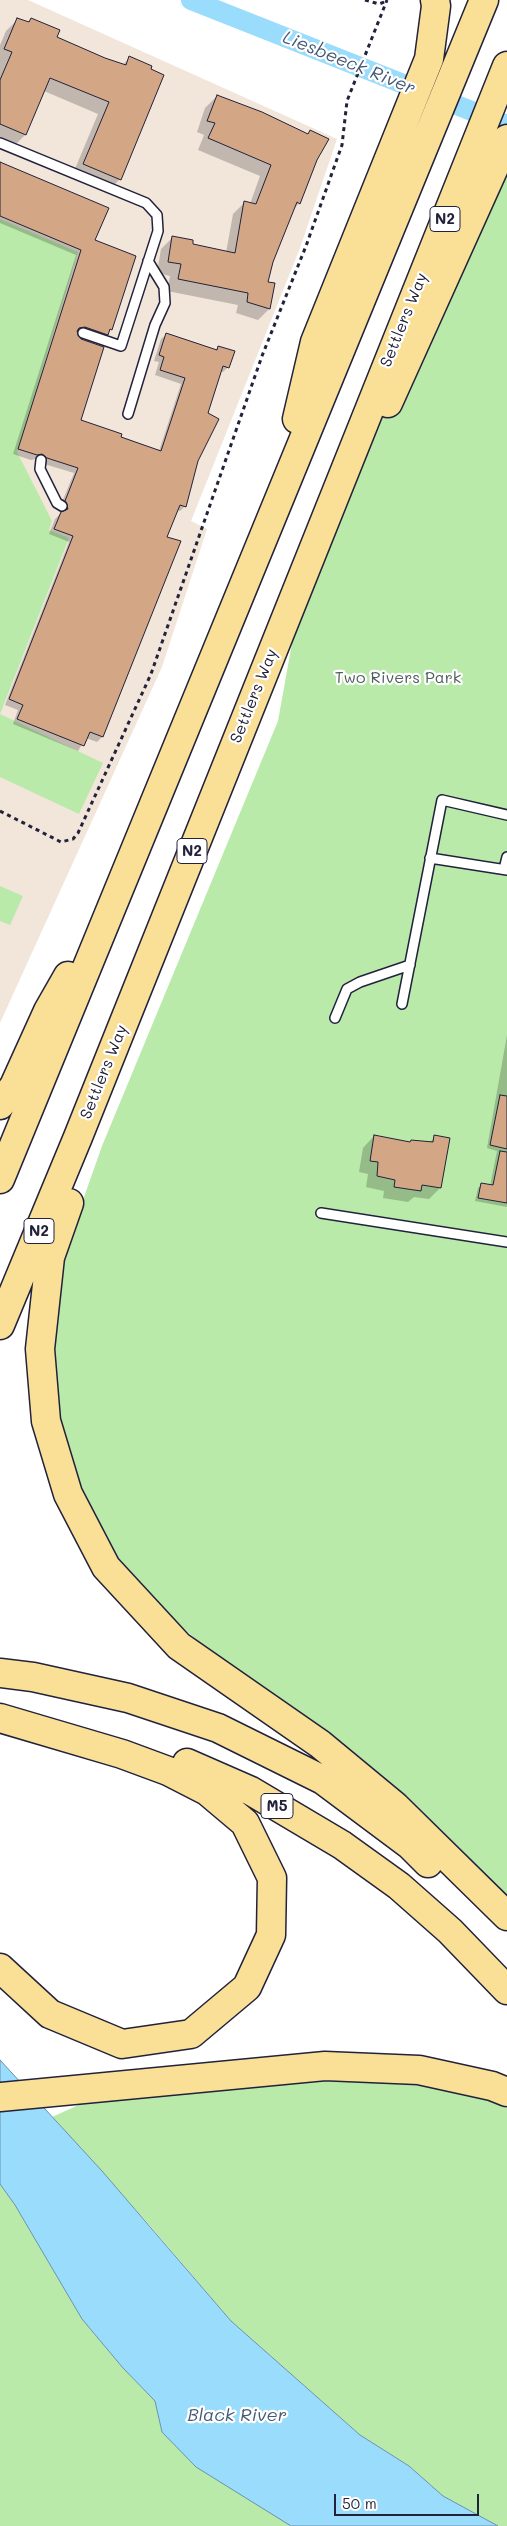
<!DOCTYPE html>
<html>
<head>
<meta charset="utf-8">
<style>
	body { margin:0 }
	#map { position:relative; width:507px; height:2526px; overflow:hidden; background:#fff; font-family:Mali,sans-serif }
	canvas { display:block }
	.scale { position:absolute; left:334px; top:2494px; width:145px; height:22px; box-sizing:border-box; border:2px solid #22223b; border-top:0; padding-left:6px; font-size:15px; line-height:18px; white-space:nowrap; color:#22223b; -webkit-text-stroke:4px #fff; paint-order:stroke }
</style>
</head>
<body>
<div id="map">
<canvas width="507" height="2526"></canvas>
<div class="scale">50 m</div>
</div>
<script>
const ctx = document.querySelector('canvas').getContext('2d');
ctx.lineJoin = 'round';
function fill(path, color) {
  ctx.fillStyle = color;
  ctx.fill(path, 'evenodd');
}
function toPath(rows) {
  const path = new Path2D();
  for (const r of rows) {
    path.moveTo(r[0], r[1]);
    for (let i = 2; i < r.length; i += 2) path.lineTo(r[i], r[i + 1]);
  }
  return path;
}
function trace(path, color, width, dash) {
  ctx.strokeStyle = color;
  ctx.lineWidth = width;
  ctx.lineCap = dash ? 'butt' : 'round';
  ctx.setLineDash(dash || []);
  ctx.stroke(path);
}
function write(font, color, halo, rows, align = 'center') {
  ctx.font = font + ' Mali,sans-serif';
  ctx.lineWidth = 4.5;
  ctx.setLineDash([]);
  ctx.textBaseline = 'middle';
  ctx.strokeStyle = halo;
  ctx.fillStyle = color;
  for (const [text, x, y, turn = 0] of rows) {
    ctx.save();
    ctx.translate(x, y);
    ctx.rotate((+turn || 0) * Math.PI / 180);
    ctx.textAlign = isNaN(turn) ? turn : align;
    if (halo) ctx.strokeText(text, 0, 0);
    ctx.fillText(text, 0, 0);
    ctx.restore();
  }
}
const built = toPath([
	[0,0,28,0,337,139,300,248,191,521,207,529,162,667,0,1023]
]);
const green = toPath([
	[507,139,507,1896,396,1787,322,1729,206,1648,149,1598,125,1571,92,1514,66,1448,58,1409,55,1364,55,1321,61,1275,71,1234,102,1146,278,721,306,565,399,382],
	[0,219,78,252,17,452,52,521,49,530,69,538,0,714,103,763,79,814,0,777],
	[0,886,23,896,10,925,0,921],
	[370,2079,418,2084,477,2095,507,2108,507,2526,498,2526,443,2496,409,2466,360,2435,231,2321,152,2228,52,2117,83,2103,308,2080],
	[0,2184,15,2205,82,2319,123,2368,155,2401,162,2432,291,2526,0,2526]
]);
const water = toPath([
	[0,2060,102,2171,231,2321,360,2435,409,2466,443,2496,498,2526,291,2526,196,2467,162,2432,155,2401,123,2368,82,2319,15,2205,0,2184,0,2060]
]);
const shadow = toPath([
	[18,19,27,23,31,19,55,38,104,59,123,65,129,58,120,179,108,191,72,176,98,114,44,91,25,135,14,146,0,140,0,45,6,31],
	[217,96,307,135,310,131,316,160,299,203,293,210,272,262,267,283,274,284,269,309,258,320,236,313,238,305,167,291,170,276,157,273,161,249,173,237,191,245,226,253,233,214,245,202,250,204,260,176,198,150,204,135,197,132,205,108],
	[0,164,94,240,111,329,101,340,76,332,79,420,159,451,181,384,155,375,159,362,154,361,161,339,167,334,215,350,219,347,228,367,223,372,220,371,206,414,185,506,180,511,177,510,166,538,102,737,97,742,86,738,78,751,13,724,18,710,5,705,69,542,49,534,55,519,62,512,60,507,74,473,41,463,36,459,31,460,13,454,76,255,0,223],
	[507,1035,507,1207,475,1201,478,1188,482,1184,490,1186,497,1151,487,1148],
	[374,1136,409,1143,429,1143,435,1137,440,1188,429,1199,414,1197,408,1202,383,1198,384,1191,366,1187,368,1174,359,1172,363,1148]
]);
const canal = toPath([
	[191,0,507,125]
]);
const building = toPath([
	[17,18,29,22,31,18,60,30,57,37,105,58,126,65,129,56,152,66,151,69,164,75,121,180,83,164,109,102,50,78,26,135,0,124,0,80,12,52,4,49,17,18],
	[217,95,262,112,308,134,310,130,329,139,317,160,300,204,297,202,273,262,268,282,275,283,270,309,247,302,248,293,178,279,181,264,168,262,172,236,193,240,193,244,235,253,244,201,256,204,271,165,208,138,215,123,207,121,217,95],
	[0,162,109,208,95,240,136,256,112,330,110,329,108,335,85,327,79,328,77,331,81,339,104,347,81,420,122,434,121,437,161,451,185,378,160,370,164,357,159,355,166,333,217,350,218,346,235,351,229,368,223,366,208,413,219,419,198,461,186,507,180,505,167,537,181,541,103,737,90,732,84,746,17,719,23,705,9,699,73,536,54,529,61,512,68,509,65,501,78,468,47,458,42,454,37,455,18,449,81,250,0,216,0,162],
	[500,1095,507,1096,507,1149,490,1145,500,1095],
	[374,1135,410,1142,411,1140,433,1142,434,1135,450,1138,441,1188,422,1185,421,1191,394,1187,395,1180,377,1176,378,1162,370,1161,374,1135],
	[500,1151,507,1152,507,1203,478,1198,481,1183,493,1185,500,1151]
]);
const path = toPath([
	[365,0,379,4,387,1],
	[0,811,61,842,73,839,78,833,151,674,262,356,306,246,342,145,347,101,387,0]
]);
const lane = toPath([
	[0,143,146,203,157,215,158,231,121,346,83,333],
	[128,414,155,325,165,303,164,287,148,261],
	[41,460,40,469,57,503,62,506],
	[430,858,507,870],
	[504,869,507,857],
	[402,1004,442,800,507,815],
	[335,1018,347,989,360,982,410,965],
	[321,1213,507,1242]
]);
const highway = toPath([
	[388,403,507,139],
	[297,419,315,342,429,59,436,6,435,0],
	[0,1105,14,1086,48,1011,68,976],
	[0,1179,484,0],
	[69,1203,50,1257,40,1349,46,1421,68,1494,106,1567,179,1646,320,1744,395,1806,507,1916],
	[0,1325,78,1137,507,66],
	[0,1673,33,1677,128,1698,218,1728,323,1780,410,1845,428,1863],
	[0,1718,122,1754,168,1771,207,1791,245,1823,272,1878,271,1935,247,1987,191,2034,122,2044,50,2014,0,1968],
	[187,1763,251,1791,342,1845,399,1886,450,1931,507,1990],
	[0,2097,325,2066,419,2070,492,2086,507,2092]
]);
const shields = [
	[445,219,30],
	[192,851,30],
	[39,1231,30],
	[277,1806,32]
];
const shieldNames = [
	["N2",445,219],
	["N2",192,851],
	["N2",39,1231],
	["M5",277,1806]
];
const streetNames = [
	["Settlers Way",404,320,-68],
	["Settlers Way",254,696,-68],
	["Settlers Way",104,1072,-68]
];
const parkNames = [
	["Two Rivers Park",398,678]
];
const waterNames = [
	["Liesbeeck River",349,63,22],
	["Black River",237,2415]
];
fill(built, '#f2e5da');
fill(green, '#b9eaaa');
fill(water, '#99dcfb');
trace(water, '#6992ae', 1);
fill(shadow, '#0003');
trace(canal, '#99dcfb', 20);
fill(building, '#d3a785');
trace(building, '#22223b', 1);
trace(lane, '#22223b', 12);
trace(highway, '#22223b', 31);
trace(path, '#22223b', 3, [4, 4]);
trace(lane, '#fff', 9);
trace(highway, '#fadf96', 28);
for (const [x, y, w] of shields) {
  const box = new Path2D();
  box.roundRect(x - w / 2, y - 12.5, w, 25, 4);
  ctx.fillStyle = '#fff';
  ctx.fill(box);
  trace(box, '#22223b', 1);
}
write('bold 15px', '#22223b', null, shieldNames);
write('16px', '#22223b', '#fff', streetNames);
write('16px', '#4f5e5c', '#fff', parkNames);
write('italic 18px', '#465a75', '#fff', waterNames);
</script>
</body>
</html>
